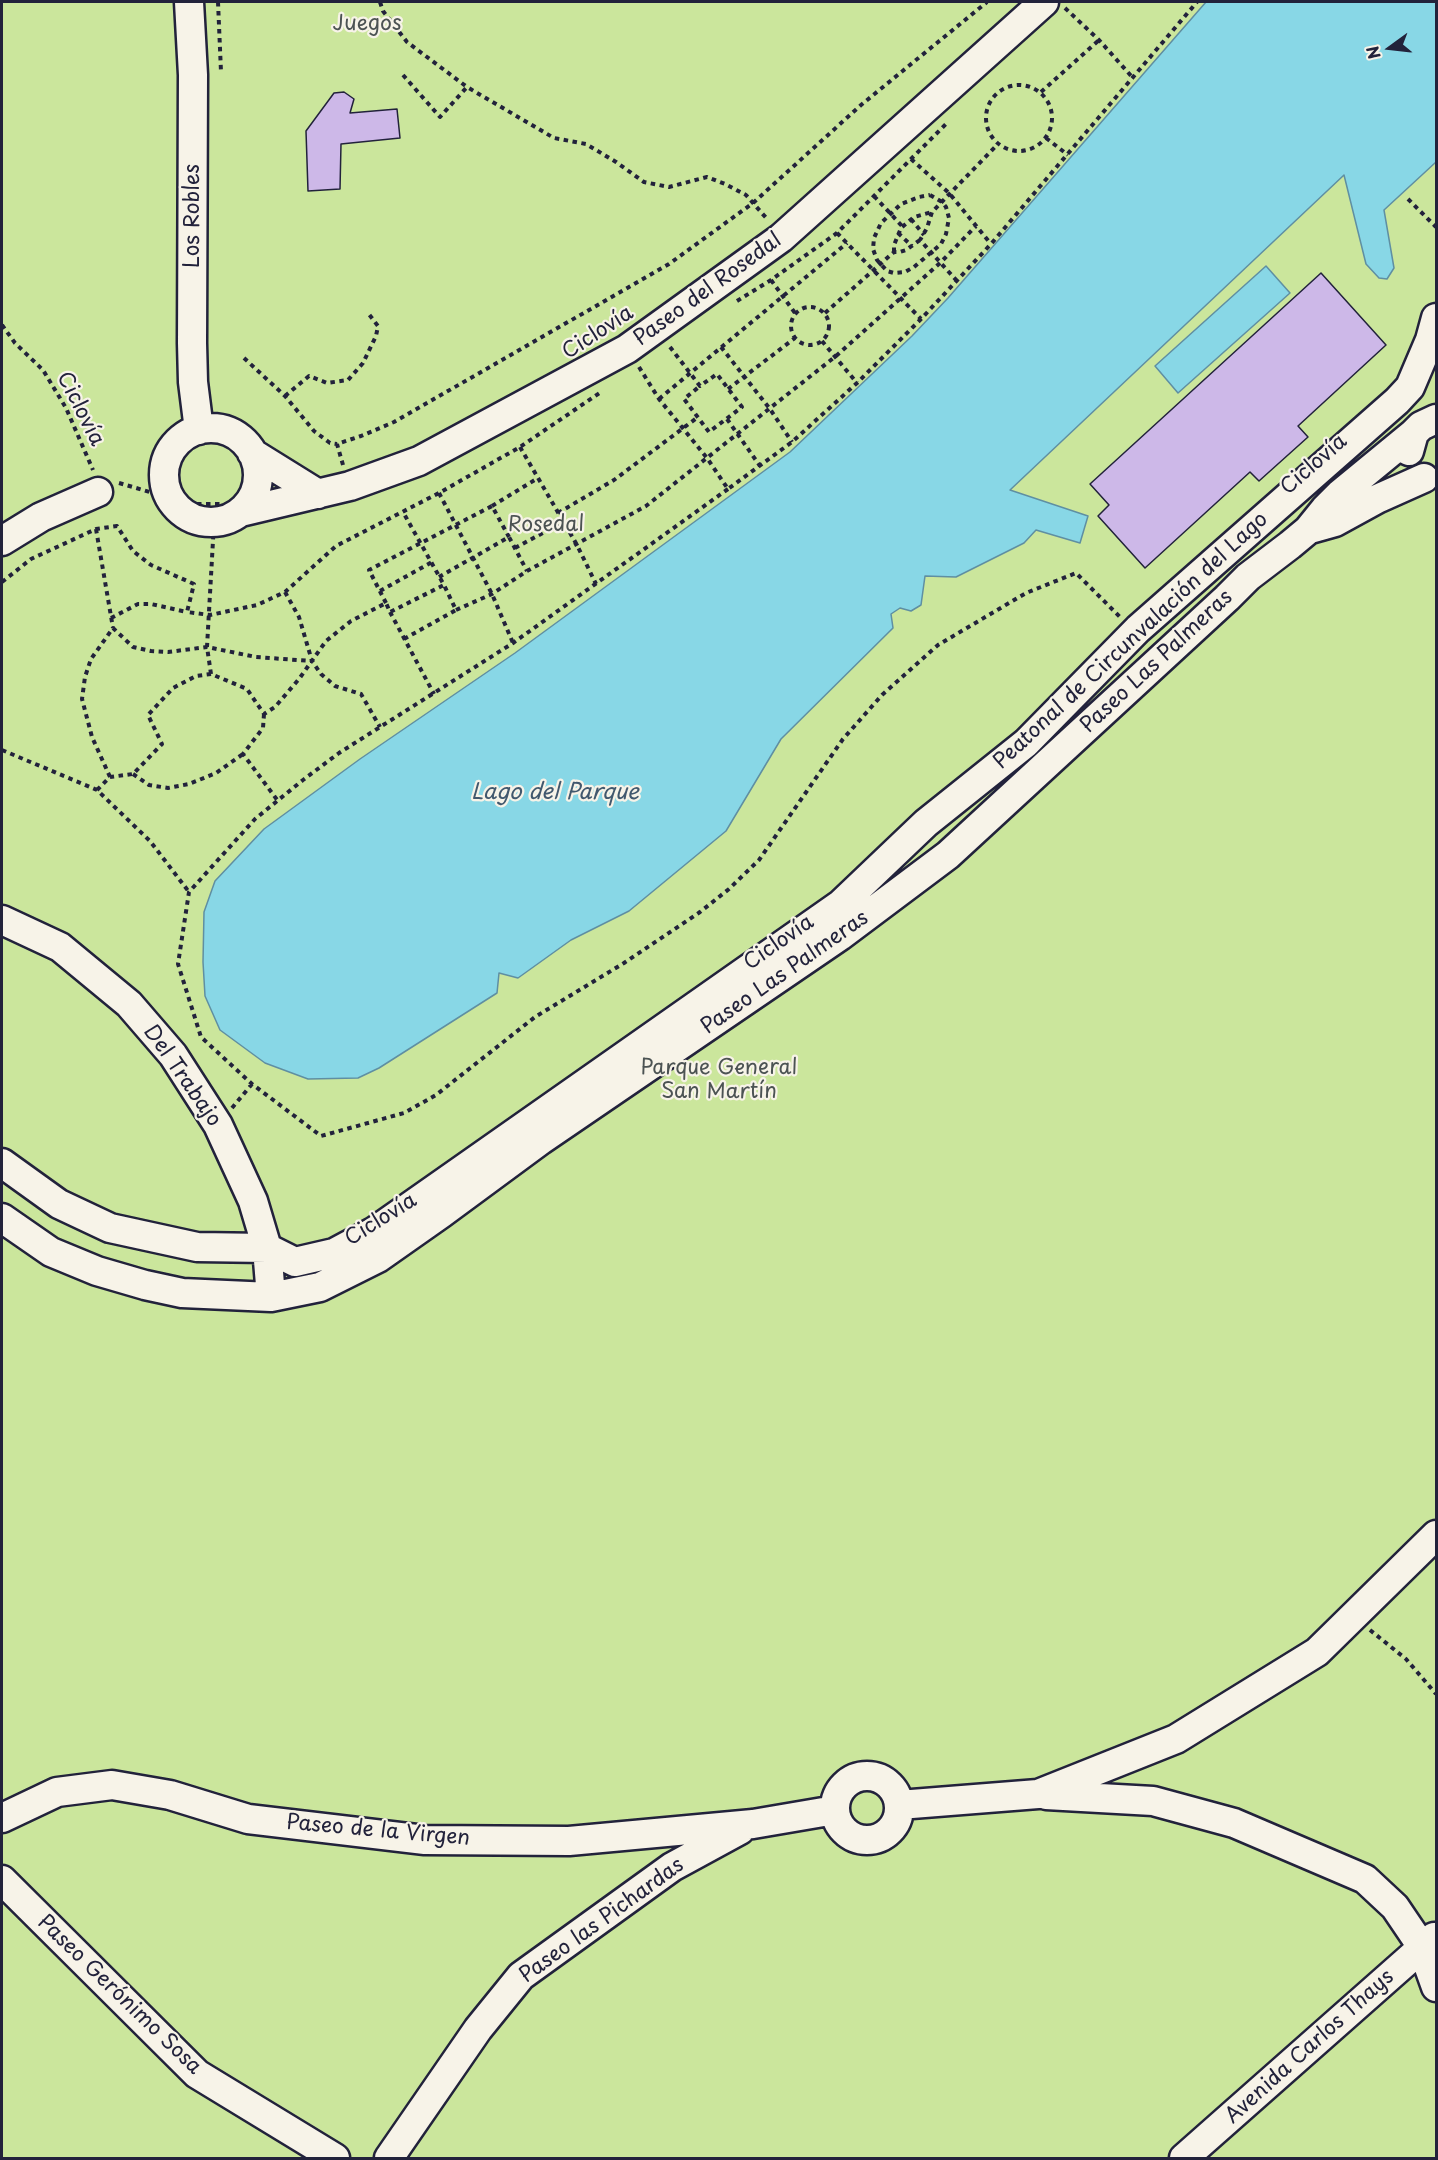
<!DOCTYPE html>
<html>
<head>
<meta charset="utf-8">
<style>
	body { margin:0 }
	#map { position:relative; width:1438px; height:2160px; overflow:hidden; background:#eae1e8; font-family:"Playpen Sans",sans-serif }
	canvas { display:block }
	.frame { position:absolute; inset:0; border:3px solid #22223b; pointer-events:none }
	.north { position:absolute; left:1360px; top:18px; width:60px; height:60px; -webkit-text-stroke:4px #f7f3e8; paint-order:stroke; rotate:255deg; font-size:16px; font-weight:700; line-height:24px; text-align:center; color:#22223b }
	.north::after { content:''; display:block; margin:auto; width:21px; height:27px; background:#22223b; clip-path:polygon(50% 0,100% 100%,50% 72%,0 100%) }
</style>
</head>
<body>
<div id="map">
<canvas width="1438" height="2160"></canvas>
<div class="frame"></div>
<div class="north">N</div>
</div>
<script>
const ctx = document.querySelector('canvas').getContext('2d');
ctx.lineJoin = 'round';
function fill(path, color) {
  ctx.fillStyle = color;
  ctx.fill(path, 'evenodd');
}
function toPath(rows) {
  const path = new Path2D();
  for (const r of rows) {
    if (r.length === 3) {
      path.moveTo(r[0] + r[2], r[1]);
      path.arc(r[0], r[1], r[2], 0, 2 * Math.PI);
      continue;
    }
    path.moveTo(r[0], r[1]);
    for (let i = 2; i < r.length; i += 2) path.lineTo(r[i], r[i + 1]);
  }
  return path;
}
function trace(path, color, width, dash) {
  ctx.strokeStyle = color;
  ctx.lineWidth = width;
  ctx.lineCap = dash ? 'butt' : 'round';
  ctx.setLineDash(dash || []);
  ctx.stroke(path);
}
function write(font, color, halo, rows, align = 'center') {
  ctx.font = font + ' "Playpen Sans",sans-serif';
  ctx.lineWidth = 4.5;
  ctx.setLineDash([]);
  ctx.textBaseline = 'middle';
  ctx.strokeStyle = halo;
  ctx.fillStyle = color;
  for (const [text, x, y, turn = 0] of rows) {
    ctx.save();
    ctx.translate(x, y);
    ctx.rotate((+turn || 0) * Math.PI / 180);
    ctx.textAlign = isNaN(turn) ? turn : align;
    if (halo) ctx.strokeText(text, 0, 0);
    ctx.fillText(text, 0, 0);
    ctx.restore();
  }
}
const green = toPath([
	[2,2,1436,2,1436,2158,2,2158]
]);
const water = toPath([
	[1206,2,1436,2,1436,162,1384,210,1394,268,1387,279,1379,278,1366,264,1344,175,1010,490,1088,516,1080,543,1036,530,1024,543,956,577,925,576,921,605,911,611,900,608,891,614,893,628,781,739,726,831,629,911,571,940,518,978,499,973,497,993,379,1068,358,1078,308,1079,265,1063,220,1030,205,996,203,962,204,912,215,881,264,829,360,759,515,653,790,452,912,336,948,298,1206,2],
	[1266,266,1290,293,1178,393,1155,366,1266,266]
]);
const building = toPath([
	[344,92,354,99,350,113,397,109,400,138,341,144,340,189,308,191,306,131,334,93,344,92],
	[1321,273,1386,345,1298,426,1308,437,1259,481,1250,472,1145,568,1098,516,1109,505,1090,484,1321,273]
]);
const path = toPath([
	[218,2,221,72],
	[380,2,383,11,407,42,467,87],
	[1065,8,1099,40,1133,78],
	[403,75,440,117,467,87,554,138,586,144,616,162,644,182,669,187,707,177,725,184,746,195,768,220],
	[1019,118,33],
	[1041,92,1099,40],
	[1046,138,1068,155],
	[911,159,949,193,991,244],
	[930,195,942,202,946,207,949,218,946,234,941,244,914,267,905,272,894,273,887,271,877,260,873,249,874,238,881,223,901,204,919,197,930,195],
	[874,196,902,226],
	[1408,199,1436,227],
	[911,219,924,235],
	[837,233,921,319],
	[898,233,912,246],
	[894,252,894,245,901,228,914,217,932,212],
	[771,280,795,313],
	[957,281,920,240,927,228,932,212,998,144],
	[737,301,771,280,837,233,948,122],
	[810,326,19],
	[825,313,894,252,900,252,906,250,920,240],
	[2,325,15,343,43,370,66,408,93,470],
	[822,341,857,383],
	[670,347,700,386,717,374,742,407,709,432,684,399,700,386],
	[721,347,770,409,792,442],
	[244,358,285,396,314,431,330,443,337,444],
	[639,367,659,399,707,458,728,489,792,442,857,383,921,319,991,244,1197,2],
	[728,389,795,338],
	[285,396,309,376,327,383,348,380,363,363,376,336,378,326,368,313],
	[659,399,847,243],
	[727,419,760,466],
	[520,447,577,545,596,584],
	[343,465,337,444,361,436,394,422,669,264,753,203,861,105,987,2],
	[119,483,191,504,220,504],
	[728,489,513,643,339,753,303,780,255,819,189,892,178,964,201,1037,252,1084,321,1136,404,1113,436,1095,535,1017,624,963,700,912,729,889,759,860,843,739,882,695,938,645,1026,593,1076,573,1120,617],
	[439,493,492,594,513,643],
	[492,506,538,478],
	[558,513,614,480,698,417],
	[96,529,113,628],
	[515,548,563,522],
	[439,577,509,537,527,571],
	[2,582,31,559,96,529,117,526,133,551,151,565,194,584,187,612,210,615,257,605,285,592,336,546,439,493,520,447,601,392],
	[380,591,432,562],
	[285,592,299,617,312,661,321,674,335,686,361,694,380,727],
	[386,603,369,570,492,506,509,537],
	[456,610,492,594,527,571,646,506,836,356,941,262,976,226],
	[390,612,434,694],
	[111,618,138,604,151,604,187,612],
	[404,639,456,610,444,585],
	[211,674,207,647,214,523],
	[264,714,263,728,243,754,278,801],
	[2,750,97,790,150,841,189,892],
	[133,774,149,785,168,788,189,784,216,773,243,754],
	[110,777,92,737,82,699,85,677,91,659,113,628,133,647,151,651,168,652,207,647,256,657,311,661],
	[97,790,110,777,133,774,162,744,148,715,173,688,196,676,211,674,247,689,264,714,275,707,299,679,326,641,351,621,386,603,390,612,444,585,403,512],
	[232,1108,252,1084],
	[1370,1630,1406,1659,1436,1694]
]);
const minor = toPath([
	[189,2,193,75,192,343,193,382,199,430],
	[211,475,47],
	[1409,451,1414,433,1421,426,1436,419],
	[252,453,318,494],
	[241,512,350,486,419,461,627,349,781,238,1044,2],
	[1310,529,1335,522,1377,499,1424,478],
	[2,541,41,517,98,492],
	[2,920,60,947,129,1004,173,1055,218,1125,253,1201,267,1248,271,1297],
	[2,1163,59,1204,110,1228,197,1247,267,1248,295,1262,334,1253,375,1231,841,904,926,823,1026,743,1138,629,1397,401,1410,387,1430,340,1436,318],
	[2,1218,51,1252,97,1271,145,1285,182,1293,271,1297,320,1287,378,1258,442,1213,541,1140,840,936,948,855,1227,598,1248,577,1290,545,1308,530,1325,509,1341,493,1414,433],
	[867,1808,32],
	[1046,1795,1153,1801,1234,1823,1365,1879,1395,1907,1416,1938,1422,1948,1436,1987],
	[899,1805,1038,1794,1176,1739,1317,1652,1436,1535],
	[2,1818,57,1792,112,1785,170,1795,248,1819,425,1840,569,1841,753,1824,835,1810],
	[2,1880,197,2074,335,2158],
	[389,2158,478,2029,521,1976,672,1867,740,1830],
	[1184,2158,1434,1937]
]);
const parkNames = [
	["Juegos",367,24],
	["Rosedal",546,525],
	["Parque General",719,1068],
	["San Martín",719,1092]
];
const streetNames = [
	["Los Robles",193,216,-90],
	["Paseo del Rosedal",708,290,-36],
	["Ciclovía",598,333,-33],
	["Ciclovía",80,409,63],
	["Ciclovía",1314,465,-41],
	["Peatonal de Circunvalación del Lago",1131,641,-43],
	["Paseo Las Palmeras",1157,662,-43],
	["Ciclovía",779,943,-35],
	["Paseo Las Palmeras",785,973,-35],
	["Del Trabajo",182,1076,55],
	["Ciclovía",381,1220,-32],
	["Paseo de la Virgen",378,1831,5],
	["Paseo las Pichardas",602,1921,-36],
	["Paseo Gerónimo Sosa",119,1995,44],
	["Avenida Carlos Thays",1310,2047,-42]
];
const waterNames = [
	["Lago del Parque",555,793]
];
fill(green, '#cbe69c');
fill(water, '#88d7e6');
trace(water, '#5f8fa2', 1.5);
fill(building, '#cdb8e8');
trace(building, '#22223b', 1.5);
trace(minor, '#22223b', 33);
trace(path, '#22223b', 4, [4.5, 4.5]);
trace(minor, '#f7f3e8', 28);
write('21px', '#4c5353', '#f7f3e8', parkNames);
write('21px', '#22223b', '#f7f3e8', streetNames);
write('italic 22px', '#41586e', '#f7f3e8', waterNames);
</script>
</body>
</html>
